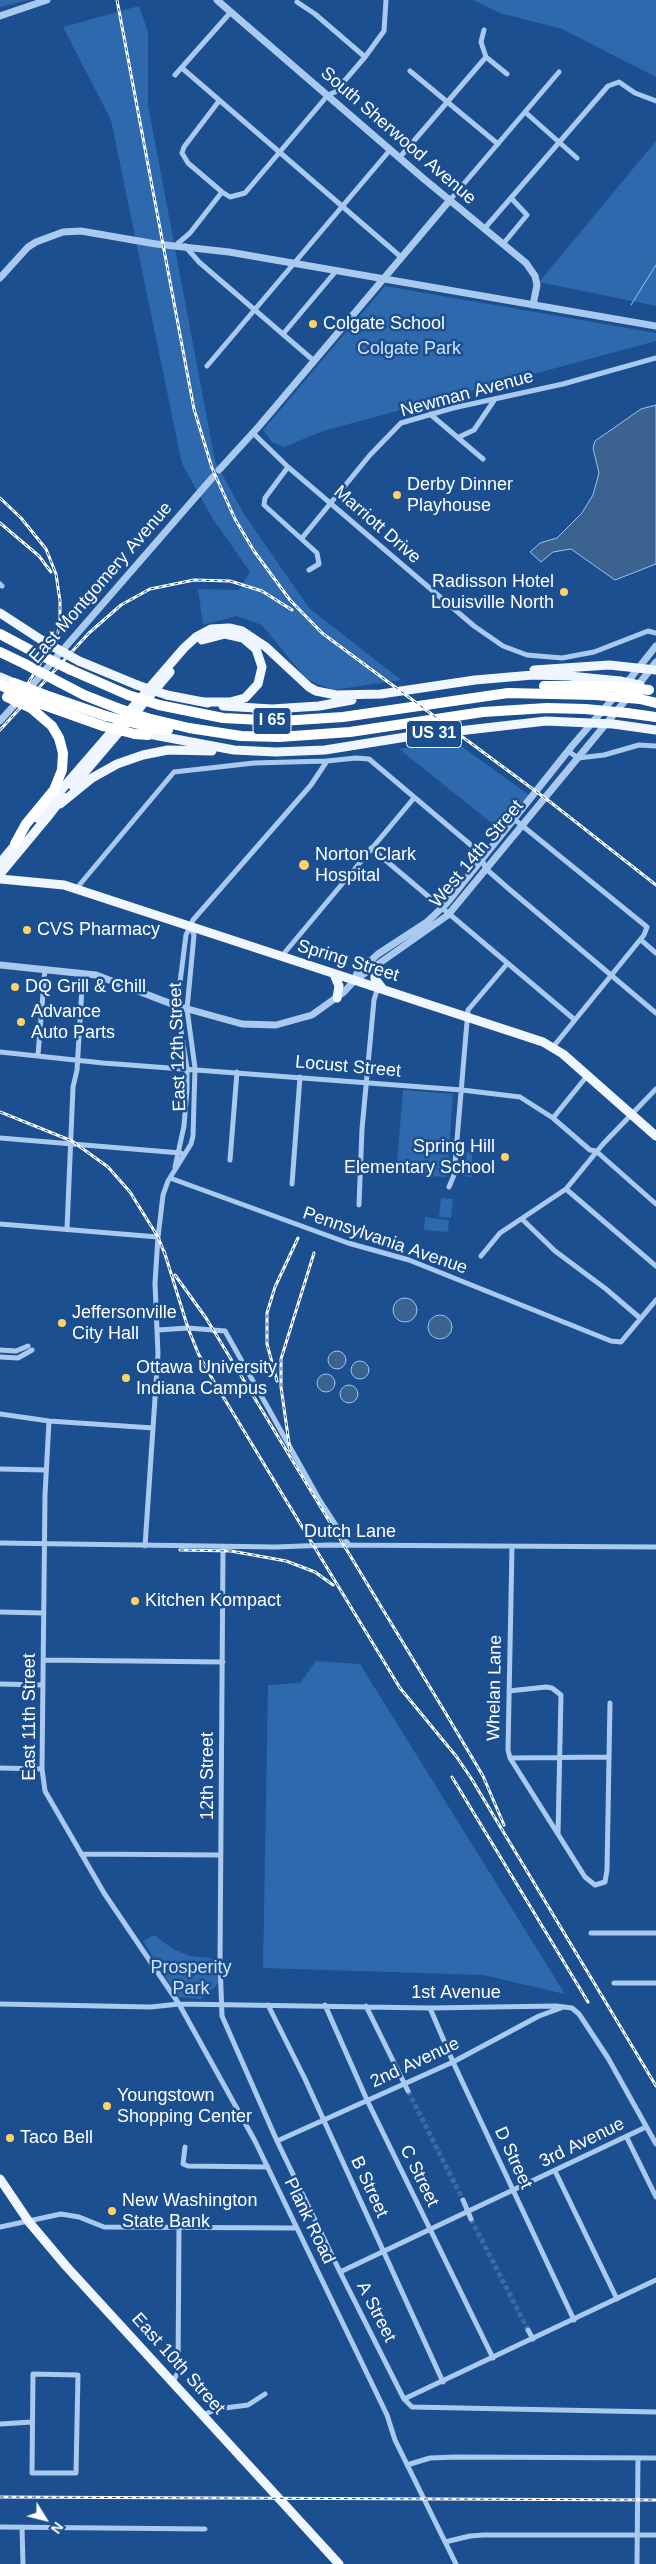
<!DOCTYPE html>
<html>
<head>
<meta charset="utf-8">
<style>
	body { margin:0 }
	#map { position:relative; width:656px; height:2564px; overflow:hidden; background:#1b4f8f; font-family:Arial,sans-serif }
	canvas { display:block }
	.north { position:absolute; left:20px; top:2494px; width:50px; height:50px; -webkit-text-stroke:4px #1b4f8f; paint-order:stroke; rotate:126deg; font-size:14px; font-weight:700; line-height:20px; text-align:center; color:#fff }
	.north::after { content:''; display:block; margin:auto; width:18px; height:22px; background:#fff; clip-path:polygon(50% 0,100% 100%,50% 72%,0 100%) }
</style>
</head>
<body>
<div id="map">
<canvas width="656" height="2564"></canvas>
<div class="north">N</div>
</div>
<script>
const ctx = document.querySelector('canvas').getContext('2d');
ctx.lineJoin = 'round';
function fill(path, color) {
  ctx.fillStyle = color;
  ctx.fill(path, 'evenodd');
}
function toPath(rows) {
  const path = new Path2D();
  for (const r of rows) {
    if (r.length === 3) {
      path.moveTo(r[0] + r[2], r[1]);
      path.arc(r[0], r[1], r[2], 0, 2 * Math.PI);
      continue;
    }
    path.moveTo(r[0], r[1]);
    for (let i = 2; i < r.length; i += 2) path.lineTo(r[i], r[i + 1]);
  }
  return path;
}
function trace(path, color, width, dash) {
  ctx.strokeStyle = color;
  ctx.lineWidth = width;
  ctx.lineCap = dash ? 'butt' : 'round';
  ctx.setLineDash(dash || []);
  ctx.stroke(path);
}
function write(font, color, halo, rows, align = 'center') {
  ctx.font = font + ' Arial,sans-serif';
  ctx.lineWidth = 5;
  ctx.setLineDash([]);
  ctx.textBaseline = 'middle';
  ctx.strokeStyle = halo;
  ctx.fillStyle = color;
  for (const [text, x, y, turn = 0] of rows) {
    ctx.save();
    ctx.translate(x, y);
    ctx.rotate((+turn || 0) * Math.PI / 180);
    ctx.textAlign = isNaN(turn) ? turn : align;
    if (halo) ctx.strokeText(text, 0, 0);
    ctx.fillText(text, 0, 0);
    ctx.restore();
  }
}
const green = toPath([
	[0,0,29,0,0,7],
	[473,0,656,0,656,77,562,29,500,13],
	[139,6,148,32,148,105,215,461,244,514,309,608,401,680,333,690,306,679,262,625,236,616,203,625,198,589,239,590,250,572,213,519,182,464,111,120,63,27],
	[656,141,656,306,539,282],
	[385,286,656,333,656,341,323,431,284,447,272,442,263,430],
	[454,741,529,795,499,829,399,749],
	[403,1090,453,1094,447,1177,396,1174],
	[467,1152,472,1153,472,1177,463,1176],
	[441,1198,453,1199,451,1218,439,1217],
	[425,1217,449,1220,448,1232,424,1230],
	[316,1661,360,1664,565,1994,483,1975,263,1968,268,1685,300,1683],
	[154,1935,173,1949,190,1956,218,1959,218,1984,201,1999,178,1997,143,1941]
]);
const water = toPath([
	[656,405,656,564,615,580,571,549,553,552,541,562,530,552,540,543,557,538,582,513,593,495,599,473,593,448,595,441,641,409,656,405],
	[405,1310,12],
	[440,1327,12],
	[337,1360,9],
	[360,1370,9],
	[326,1383,9],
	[349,1394,9]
]);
const stream = toPath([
	[631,305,656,265]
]);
const minorTunnel = toPath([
	[408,2091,463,2200],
	[471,2219,528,2330]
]);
const minor = toPath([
	[297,2,315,14,365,57],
	[484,30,481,42,486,57,507,74],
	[182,68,401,257],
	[410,71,498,144],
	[175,75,230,13],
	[219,101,184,147,182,153,188,163,222,192],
	[525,112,577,158],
	[400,157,486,57],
	[450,200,559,72],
	[484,229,608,86,619,82,635,93,656,101],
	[503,244,527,215,512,199],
	[176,245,190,233,222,192,230,197,245,193,328,95,335,92,365,57,384,31,386,0],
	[185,246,199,262,313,360],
	[283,334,336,271],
	[207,366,390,150],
	[430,414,483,459],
	[253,433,288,467,474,626,503,646,527,655,562,658,594,652,648,631,656,633],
	[459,437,474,430,495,399],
	[288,467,265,498,264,505,317,553,319,564,309,570],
	[302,538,370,455,401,423,453,408,563,384,656,358],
	[0,584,2,586],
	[568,751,578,758,604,755,639,745,656,746],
	[514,819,647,927,644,935,553,1047],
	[371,848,575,1020],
	[76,889,174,772,254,763,327,761,356,758,369,759,472,846,481,855,485,868,509,889,656,1013],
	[641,940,656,953],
	[281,957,414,798],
	[0,1052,103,1063,462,1090,520,1097,553,1118,590,1150,596,1151,656,1204],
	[38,1055,45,969],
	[553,1118,587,1076],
	[0,1138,181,1153],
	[230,1160,237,1072],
	[175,1167,184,1126,187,1089,187,1068,177,1006,186,935,193,920,311,785,327,761],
	[170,1178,348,1243,409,1260,611,1341,621,1342,656,1300],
	[292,1184,300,1077],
	[449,1187,454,1175,468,1010,507,964],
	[566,1189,656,1266],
	[359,1205,362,1129,374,1000,378,987],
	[522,1219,555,1251,606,1289,640,1318],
	[0,1224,158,1237],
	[67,1229,73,1087,77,1070,82,988],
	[481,1256,500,1233,566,1189,603,1144,656,1089],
	[158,1330,188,1328,225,1331,319,1499,349,1545],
	[0,1350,16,1351,28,1346],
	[0,1357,18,1358,32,1350],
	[0,1414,49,1421,153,1428],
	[49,1421,45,1495,42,1769,45,1791,104,1893,179,2004,255,2141,387,2415,395,2440,456,2564],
	[0,1469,46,1470],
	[0,1543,276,1547,328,1545,656,1547],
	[145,1546,158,1354,155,1283,158,1237,163,1195,168,1181,191,1144,193,1136,195,1068,187,1009,194,935,190,927],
	[223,1547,220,1962,222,2016,277,2141,340,2272,404,2399,412,2407,656,2412],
	[512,1547,508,1750,510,1758,585,1877,595,1885,605,1882,607,1870,610,1703],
	[0,1612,44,1613],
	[44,1660,223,1662],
	[0,1684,43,1685],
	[509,1691,546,1687,552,1688,561,1695,558,1834],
	[510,1758,608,1757],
	[0,1768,42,1769],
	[81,1854,221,1855],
	[591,1933,656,1933],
	[614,1983,656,1983],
	[0,2004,151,2007,179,2004,430,2008,556,2006,572,2008,579,2014,608,2058,656,2144],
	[268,2005,305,2079,443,2382],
	[325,2005,367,2100,493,2358],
	[366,2006,408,2091],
	[430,2008,453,2062,574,2320],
	[627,2138,656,2197],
	[277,2141,453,2062,539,2016,561,2008],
	[185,2147,183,2164,188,2166,268,2167],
	[555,2171,617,2299],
	[463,2200,471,2219],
	[0,2227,61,2214,79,2217,104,2227,296,2228],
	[340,2272,646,2127],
	[528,2330,533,2339],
	[33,2374,78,2375,76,2473,32,2473,33,2374],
	[173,2382,178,2372,179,2227],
	[404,2399,656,2280],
	[203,2415,217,2409,248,2405,265,2394],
	[0,2424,32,2422],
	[407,2465,430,2458,456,2457,656,2458],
	[0,2527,205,2529],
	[22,2527,23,2564],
	[445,2542,470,2536,484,2535,656,2535],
	[637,2564,638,2458]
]);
const tertiary = toPath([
	[217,0,424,179,526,263,535,276,537,285,533,305],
	[0,16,47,0],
	[0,278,28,247,36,242,63,232,81,231,156,244,229,252,656,326],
	[219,470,260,425,450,200],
	[625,685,656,646],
	[636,688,656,662],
	[28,690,213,477],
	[0,721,19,700],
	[0,965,96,975,177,1006,242,1024,276,1025,312,1015,344,992,354,981,357,973,378,954,427,922,447,903,572,746,616,695],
	[354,981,448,915,629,696]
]);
const primary = toPath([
	[0,613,43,641],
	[202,640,225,634,243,638,256,649,262,667,258,684,245,698,230,702,204,702],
	[79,661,137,685],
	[534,670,609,665,656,670],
	[0,677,14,683],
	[167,695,208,703],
	[223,706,272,709,319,706,352,700],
	[143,733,234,750,276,752,325,750,406,737,546,721,613,724,656,730],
	[73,786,170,672],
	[60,804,92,778,117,764,143,755,168,750,212,751],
	[37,818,184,648,196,637,211,629,229,628,242,631,266,647,309,687,316,691,336,695,381,694,475,680,533,675,569,676,620,681],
	[46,819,63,797],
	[0,863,19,840],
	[0,874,49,815],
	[0,879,64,885,543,1042,563,1054,656,1136],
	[375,966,375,979,382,988],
	[334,974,339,986,337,998],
	[0,2179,29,2222,66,2266,339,2564]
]);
const motorway = toPath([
	[0,634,34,652],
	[0,652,25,664],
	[71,670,128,695],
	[59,682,84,695,117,708],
	[0,685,10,690],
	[544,686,609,686],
	[45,695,106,716],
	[640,699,656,703],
	[41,704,103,726],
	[159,705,223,718,281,721,343,717,508,693,596,695],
	[627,713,656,717],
	[147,718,189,728,241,736,279,737,350,732,483,712,547,708,585,709],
	[142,725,168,730],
	[135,734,148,735],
	[15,844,26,824,54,790,62,770,63,753,59,738,52,726,31,708]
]);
const rail = toPath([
	[117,0,194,409,212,468,235,519,254,551,290,600,322,633,549,801,656,885],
	[0,498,21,518,46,549,56,574,60,601,60,623,57,636,14,706],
	[0,523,39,556,51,572],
	[0,730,89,633,121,605,150,589,194,580,230,581,262,591,292,610],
	[0,1112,72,1141,108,1167,130,1192,158,1237,166,1257],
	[164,1251,188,1328,198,1353,213,1380,400,1688,456,1756,471,1778,656,2086],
	[175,1275,206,1318,445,1712,483,1776,504,1825],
	[277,1381,267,1344,267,1313,275,1287,298,1238],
	[290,1450,281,1387,281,1359,314,1253],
	[180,1550,231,1551,286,1561,315,1572,333,1585],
	[452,1777,588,2002],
	[0,2497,656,2500]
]);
const primaryBridge = toPath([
	[43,641,79,661],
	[620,681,640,685],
	[137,685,167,695]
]);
const motorwayBridge = toPath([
	[34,652,71,670],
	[25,664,59,682],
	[14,683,45,695],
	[609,686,649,690],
	[10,690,41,704],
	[128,695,159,705],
	[596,695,640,699],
	[7,697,31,708],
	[117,708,147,718],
	[585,709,627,713],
	[106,716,142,725],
	[103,726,135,734]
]);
const markers = [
	[313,324,5,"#ffd166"],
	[397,495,5,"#ffd166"],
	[564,592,5,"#ffd166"],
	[304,865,6,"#ffd166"],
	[27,930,5,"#ffd166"],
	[15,987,5,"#ffd166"],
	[21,1022,5,"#ffd166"],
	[505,1157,5,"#ffd166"],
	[62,1323,5,"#ffd166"],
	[126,1378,5,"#ffd166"],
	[135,1601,5,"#ffd166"],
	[107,2106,5,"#ffd166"],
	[10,2138,5,"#ffd166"],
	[112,2211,5,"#ffd166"]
];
const shields = [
	[272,721,38],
	[434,734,55]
];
const shieldNames = [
	["I 65",272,721],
	["US 31",434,734]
];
const streetNames = [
	["South Sherwood Avenue",398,136,41],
	["Newman Avenue",467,394,-15],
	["Marriott Drive",377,525,41],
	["East Montgomery Avenue",101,583,-49],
	["West 14th Street",477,854,-50],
	["Spring Street",348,961,17],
	["East 12th Street",178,1047,-92],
	["Locust Street",348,1067,5],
	["Pennsylvania Avenue",385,1241,19],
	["Dutch Lane",350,1532],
	["Whelan Lane",495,1688,-89],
	["East 11th Street",30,1717,-90],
	["12th Street",208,1776,-90],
	["1st Avenue",456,1993],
	["2nd Avenue",415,2063,-25],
	["3rd Avenue",582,2143,-26],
	["D Street",513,2158,65],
	["C Street",419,2176,64],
	["B Street",369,2187,65],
	["Plank Road",309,2221,64],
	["A Street",376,2312,63],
	["East 10th Street",178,2364,48]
];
const poiNames = [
	["Colgate School",323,324],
	["Derby Dinner",407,485],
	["Playhouse",407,506],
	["Radisson Hotel",554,582,"right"],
	["Louisville North",554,603,"right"],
	["Norton Clark",315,855],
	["Hospital",315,876],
	["CVS Pharmacy",37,930],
	["DQ Grill & Chill",25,987],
	["Advance",31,1012],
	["Auto Parts",31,1033],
	["Spring Hill",495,1147,"right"],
	["Elementary School",495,1168,"right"],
	["Jeffersonville",72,1313],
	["City Hall",72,1334],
	["Ottawa University",136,1368],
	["Indiana Campus",136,1389],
	["Kitchen Kompact",145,1601],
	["Youngstown",117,2096],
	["Shopping Center",117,2117],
	["Taco Bell",20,2138],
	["New Washington",122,2201],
	["State Bank",122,2222]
];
const parkNames = [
	["Colgate Park",409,349],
	["Prosperity",191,1968],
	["Park",191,1989]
];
fill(green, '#2e69ad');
fill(water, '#3c6290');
trace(water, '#9cc4f0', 1);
trace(stream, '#9cc4f0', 1);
trace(minorTunnel, '#3d69a0', 5, [5, 2.5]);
trace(minor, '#a9c9ee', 5);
trace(tertiary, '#a9c9ee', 7);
trace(primary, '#f0f6ff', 9);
trace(motorway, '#fff', 10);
trace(rail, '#fff', 3);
trace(rail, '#1b4f8f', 1, [4]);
trace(primaryBridge, '#f0f6ff', 9);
trace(motorwayBridge, '#fff', 10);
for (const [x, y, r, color] of markers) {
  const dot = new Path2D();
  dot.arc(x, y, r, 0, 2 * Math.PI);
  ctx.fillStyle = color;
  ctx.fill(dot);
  trace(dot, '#1b4f8f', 2);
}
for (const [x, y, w] of shields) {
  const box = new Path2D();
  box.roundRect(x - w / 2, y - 13.5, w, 27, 4);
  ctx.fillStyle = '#1b4f8f';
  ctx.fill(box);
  trace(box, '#fff', 1);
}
write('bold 16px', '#fff', null, shieldNames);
write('18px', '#fff', '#1b4f8f', streetNames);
write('18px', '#fff', '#1b4f8f', poiNames, 'left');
write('18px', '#cfe3fa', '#1b4f8f', parkNames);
</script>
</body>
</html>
